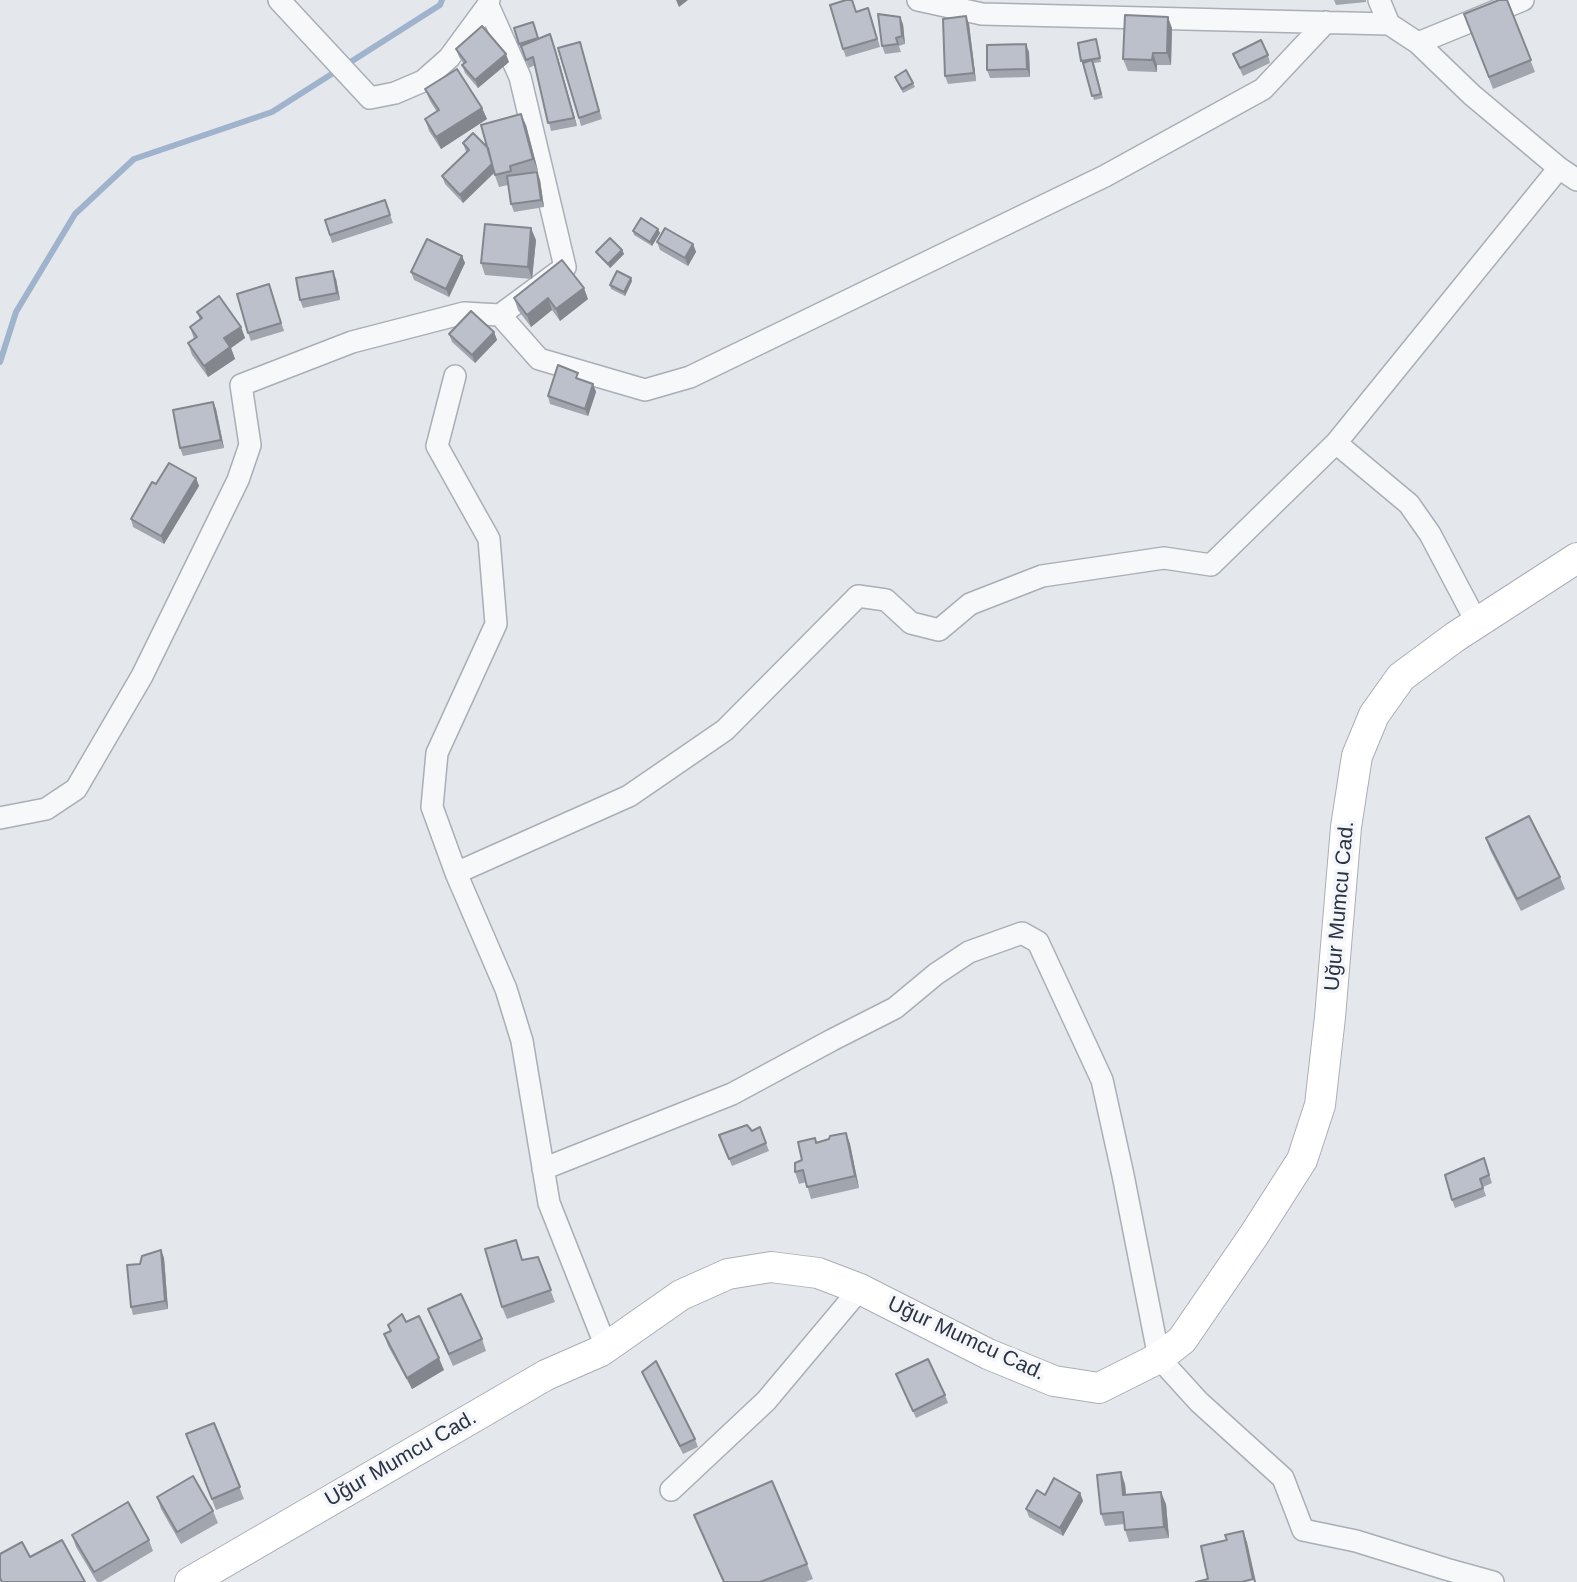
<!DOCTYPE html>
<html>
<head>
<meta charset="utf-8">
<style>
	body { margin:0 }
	canvas { display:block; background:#e4e7ec }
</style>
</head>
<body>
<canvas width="1577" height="1582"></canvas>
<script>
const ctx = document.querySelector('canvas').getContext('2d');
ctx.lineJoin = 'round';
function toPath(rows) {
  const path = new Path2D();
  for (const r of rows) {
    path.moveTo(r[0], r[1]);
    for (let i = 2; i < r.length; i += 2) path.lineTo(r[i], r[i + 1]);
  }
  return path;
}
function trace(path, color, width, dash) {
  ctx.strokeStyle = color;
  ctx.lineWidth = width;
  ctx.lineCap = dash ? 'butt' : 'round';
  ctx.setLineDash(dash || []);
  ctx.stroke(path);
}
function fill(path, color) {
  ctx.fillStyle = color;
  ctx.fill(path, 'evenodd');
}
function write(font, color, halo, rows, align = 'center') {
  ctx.font = font + ' Arial,sans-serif';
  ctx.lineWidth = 7;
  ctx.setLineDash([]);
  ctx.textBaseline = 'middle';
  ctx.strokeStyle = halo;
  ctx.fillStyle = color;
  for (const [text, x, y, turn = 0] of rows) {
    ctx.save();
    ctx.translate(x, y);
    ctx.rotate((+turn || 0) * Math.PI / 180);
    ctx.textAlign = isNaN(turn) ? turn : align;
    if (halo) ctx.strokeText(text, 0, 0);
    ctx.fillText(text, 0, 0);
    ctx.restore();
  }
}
const stream = toPath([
	[0,362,16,312,75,214,134,159,272,112,440,5,442,0]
]);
const street = toPath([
	[279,0,370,98,395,93,423,81,449,58,488,5,489,0],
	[918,0,982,14,1389,24,1418,43,1472,95,1559,168,1577,180],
	[1379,0,1389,24],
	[1418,43,1523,0],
	[500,315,539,359,645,390,690,377,1105,176,1263,89,1326,22],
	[455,376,437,446,489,539,496,624,437,753,432,807,456,873,506,989,522,1041,549,1203,606,1347],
	[1336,443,1409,504,1430,534,1477,623],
	[0,818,46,809,76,789,142,676,238,480,250,445,241,385,352,342,464,313,500,315,565,267,520,77,488,5],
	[456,873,629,796,725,730,858,596,886,600,911,623,939,630,970,604,1042,576,1164,558,1211,565,1336,443,1559,168],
	[543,1169,732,1094,832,1040,895,1008,936,974,969,952,1022,933,1038,942,1102,1080,1123,1175,1159,1358,1199,1402,1283,1478,1303,1530,1356,1541,1446,1569,1493,1582],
	[671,1490,766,1401,860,1289]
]);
const secondary = toPath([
	[190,1582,546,1375,601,1351,681,1295,728,1274,771,1267,818,1273,860,1289,988,1354,1054,1381,1099,1388,1159,1358,1182,1340,1254,1235,1302,1160,1320,1105,1330,1017,1346,827,1357,756,1374,715,1401,677,1455,637,1577,558]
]);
const wall = toPath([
	[1334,0,1366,0,1366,2,1336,5],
	[1507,0,1535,72,1493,89,1464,14],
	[856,12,871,16,880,47,846,57,843,49],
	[903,24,905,44,899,46,901,52,885,54,882,46],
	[969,24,976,81,948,84,945,76],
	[514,28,538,39,558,58,577,126,551,131,535,65,529,68,521,48,520,48],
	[1172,28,1171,65,1157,65,1157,72,1128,71,1123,59],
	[1096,39,1101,62,1094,63,1103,98,1094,100,1084,65,1083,65,1081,61],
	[580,42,602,119,581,126,579,118],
	[456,49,509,62,478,88,465,73,462,65,464,64,459,57],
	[1029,52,1030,77,990,78,987,70],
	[1233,54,1268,55,1270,63,1243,76],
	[895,77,913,83,915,87,903,93],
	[425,89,482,108,487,119,441,149,429,131,425,119,437,112,430,101],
	[526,125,538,171,532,172,537,172,540,180,544,207,514,212,511,204,508,185,499,187,494,173,463,203,445,184,442,176,466,152,463,143,488,148],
	[385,200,393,223,332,243,325,220],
	[633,231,660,233,652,246,634,235],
	[536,240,532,279,485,275,481,263],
	[657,242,693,244,696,252,688,266,660,250],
	[622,250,624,254,610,268,598,255,596,252],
	[462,256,465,263,449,297,414,280,411,272],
	[336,279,340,300,303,308,300,300],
	[632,281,625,296,611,289,610,285],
	[269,284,284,331,251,341,248,333],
	[514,298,588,299,560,321,552,310,531,327,518,310],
	[197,312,241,327,245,338,231,348,235,359,208,377,192,355,188,343,194,339,190,327,200,320],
	[494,332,497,340,475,363,452,342,449,334],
	[593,384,596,392,588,416,550,404,548,396],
	[213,402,216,409,224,448,183,456,180,448],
	[196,478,199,486,164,544,133,527,131,519,156,484],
	[1486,838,1560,877,1565,889,1521,911,1490,850],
	[760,1127,769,1151,732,1166,719,1135,752,1131],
	[846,1133,850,1144,859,1188,811,1199,806,1182,799,1184,795,1172,815,1138,817,1142,829,1139],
	[1484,1158,1492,1183,1483,1187,1486,1196,1455,1208,1452,1200],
	[161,1250,164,1258,168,1309,133,1315,131,1307,140,1264],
	[538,1257,555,1302,507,1319,502,1307,523,1260],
	[428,1309,482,1339,486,1351,453,1366],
	[406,1322,444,1370,412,1389,388,1346,384,1334],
	[642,1372,695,1439,698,1447,683,1454,645,1379],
	[896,1374,945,1395,948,1403,916,1418],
	[214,1423,244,1499,216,1510,186,1434],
	[1125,1484,1126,1495,1166,1504,1169,1538,1129,1542,1125,1530,1124,1524,1105,1526,1101,1514],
	[1080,1493,1083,1501,1063,1536,1029,1517,1026,1509,1045,1495],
	[157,1497,213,1511,218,1523,181,1544,161,1509],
	[694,1515,807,1564,813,1579,805,1582,723,1582],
	[72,1535,149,1540,153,1551,101,1582,97,1582,76,1547]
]);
const shadedWall = toPath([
	[676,0,688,0,679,7],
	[966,16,969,24,976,81,974,73],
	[900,17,903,24,905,44,902,36],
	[1168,17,1172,28,1171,65,1167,53],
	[1026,44,1029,52,1030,77,1027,69],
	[555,50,558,58,577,126,574,118],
	[1153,53,1157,65,1157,72,1152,60],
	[506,54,509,62,478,88,475,80],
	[482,108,487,119,441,149,436,137],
	[521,114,526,125,538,171,533,159],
	[492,164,495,172,463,203,460,195],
	[537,172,540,180,544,207,541,200],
	[531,228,536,240,532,279,528,267],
	[658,229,660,233,652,246,650,242],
	[693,244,696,252,688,266,685,258],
	[622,250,624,254,610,268,608,264],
	[462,256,465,263,449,297,446,289],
	[333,271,336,279,340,300,337,293],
	[631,278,632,281,625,296,624,292],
	[584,288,588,299,560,321,556,309],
	[548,298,552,310,531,327,527,315],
	[241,327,245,338,231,348,235,359,208,377,204,366,224,338],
	[494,332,497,340,475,363,472,355],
	[593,384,596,392,588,416,585,409],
	[213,402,216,409,224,448,221,440],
	[196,478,199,486,164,544,161,536],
	[846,1133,850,1144,859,1188,855,1176],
	[161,1250,164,1258,168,1309,165,1301],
	[439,1358,444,1370,412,1389,407,1378],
	[1121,1472,1125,1484,1127,1507,1123,1495],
	[1161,1492,1166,1504,1169,1538,1164,1527],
	[1080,1493,1083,1501,1063,1536,1060,1528],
	[1243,1531,1247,1542,1256,1582,1254,1582,1253,1579]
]);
const building = toPath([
	[846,0,852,0,856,12,868,8,877,39,843,49,830,5,846,0],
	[1499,0,1507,0,1531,60,1489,77,1464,14,1499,0],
	[878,14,900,17,902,36,896,38,898,44,882,46,878,14],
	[1125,15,1168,17,1167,53,1153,53,1152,60,1123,59,1125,15],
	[966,16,974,73,945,76,943,19,966,16],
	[533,22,538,38,519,44,514,28,533,22],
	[482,26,506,54,475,80,462,65,466,62,456,49,482,26],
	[550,34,555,50,574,118,548,123,533,57,526,60,521,46,550,34],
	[1096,39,1100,58,1081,61,1078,43,1096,39],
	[1261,40,1268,55,1240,68,1233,54,1261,40],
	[580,42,599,111,579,118,558,48,580,42],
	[1026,44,1027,69,987,70,987,45,1026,44],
	[1092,60,1101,94,1092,96,1083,63,1092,60],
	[457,69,482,108,436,137,425,119,439,110,425,89,457,69],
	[906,70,913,83,902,89,895,77,906,70],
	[521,114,533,159,510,166,511,171,495,175,481,125,521,114],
	[473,133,488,148,492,164,460,195,442,176,469,150,463,143,473,133],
	[537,172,541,200,511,204,507,176,537,172],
	[385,200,390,215,330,235,325,220,385,200],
	[641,218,658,229,650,242,633,231,641,218],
	[485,224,531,228,528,267,481,263,485,224],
	[665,228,693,244,685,258,657,242,665,228],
	[610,238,622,250,608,264,596,252,610,238],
	[427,239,462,256,446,289,411,272,427,239],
	[562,260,584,288,556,309,548,298,527,315,514,298,562,260],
	[333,271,337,293,300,300,296,278,333,271],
	[617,271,631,278,624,292,610,285,617,271],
	[269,284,281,323,248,333,237,294,269,284],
	[219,296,241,327,224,338,230,347,204,366,188,343,197,337,190,327,202,318,197,312,219,296],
	[471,311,494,332,472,355,449,334,471,311],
	[558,365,578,373,576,378,593,384,585,409,548,396,558,365],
	[213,402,221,440,180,448,173,410,213,402],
	[169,463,196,478,161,536,131,519,152,482,156,484,169,463],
	[1529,816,1560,877,1517,899,1486,838,1529,816],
	[747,1125,752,1131,760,1127,766,1143,729,1159,719,1135,747,1125],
	[846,1133,855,1176,807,1187,803,1170,795,1172,795,1163,802,1160,798,1142,815,1138,816,1143,829,1139,830,1136,846,1133],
	[1484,1158,1489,1175,1480,1179,1483,1188,1452,1200,1445,1175,1484,1158],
	[516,1240,522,1260,538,1257,551,1290,502,1307,485,1249,516,1240],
	[161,1250,165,1301,131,1307,127,1265,140,1264,142,1256,161,1250],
	[461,1294,482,1339,449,1354,428,1309,461,1294],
	[402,1314,406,1322,419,1316,439,1358,407,1378,384,1334,391,1331,388,1325,402,1314],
	[928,1359,945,1395,913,1411,896,1374,928,1359],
	[656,1361,695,1439,680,1446,642,1372,656,1361],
	[214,1423,240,1487,212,1499,186,1434,214,1423],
	[1121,1472,1123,1495,1161,1492,1164,1527,1125,1530,1123,1512,1101,1514,1097,1475,1121,1472],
	[193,1476,213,1511,177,1532,157,1497,193,1476],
	[1054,1478,1080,1493,1060,1528,1026,1509,1037,1490,1045,1495,1054,1478],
	[772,1481,807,1564,760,1582,724,1582,694,1515,772,1481],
	[128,1502,149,1540,94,1572,72,1535,128,1502],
	[1243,1531,1253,1579,1242,1582,1196,1582,1208,1579,1201,1546,1227,1540,1225,1535,1243,1531],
	[62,1540,85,1582,2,1582,0,1578,0,1554,22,1542,30,1557,62,1540]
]);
const streetNames = [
	["Uğur Mumcu Cad.",1340,906,-85],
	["Uğur Mumcu Cad.",966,1339,25],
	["Uğur Mumcu Cad.",401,1459,-30]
];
trace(stream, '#9fb4cc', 6);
trace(street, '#a9aeb7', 24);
trace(secondary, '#a9aeb7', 32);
trace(street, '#f7f8fa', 21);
trace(secondary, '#fff', 30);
fill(wall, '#a1a5ae');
fill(shadedWall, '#83868d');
fill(building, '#bbc0ca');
trace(building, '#83868d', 2);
write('21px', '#2b3445', '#f4f6f9', streetNames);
</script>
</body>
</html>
